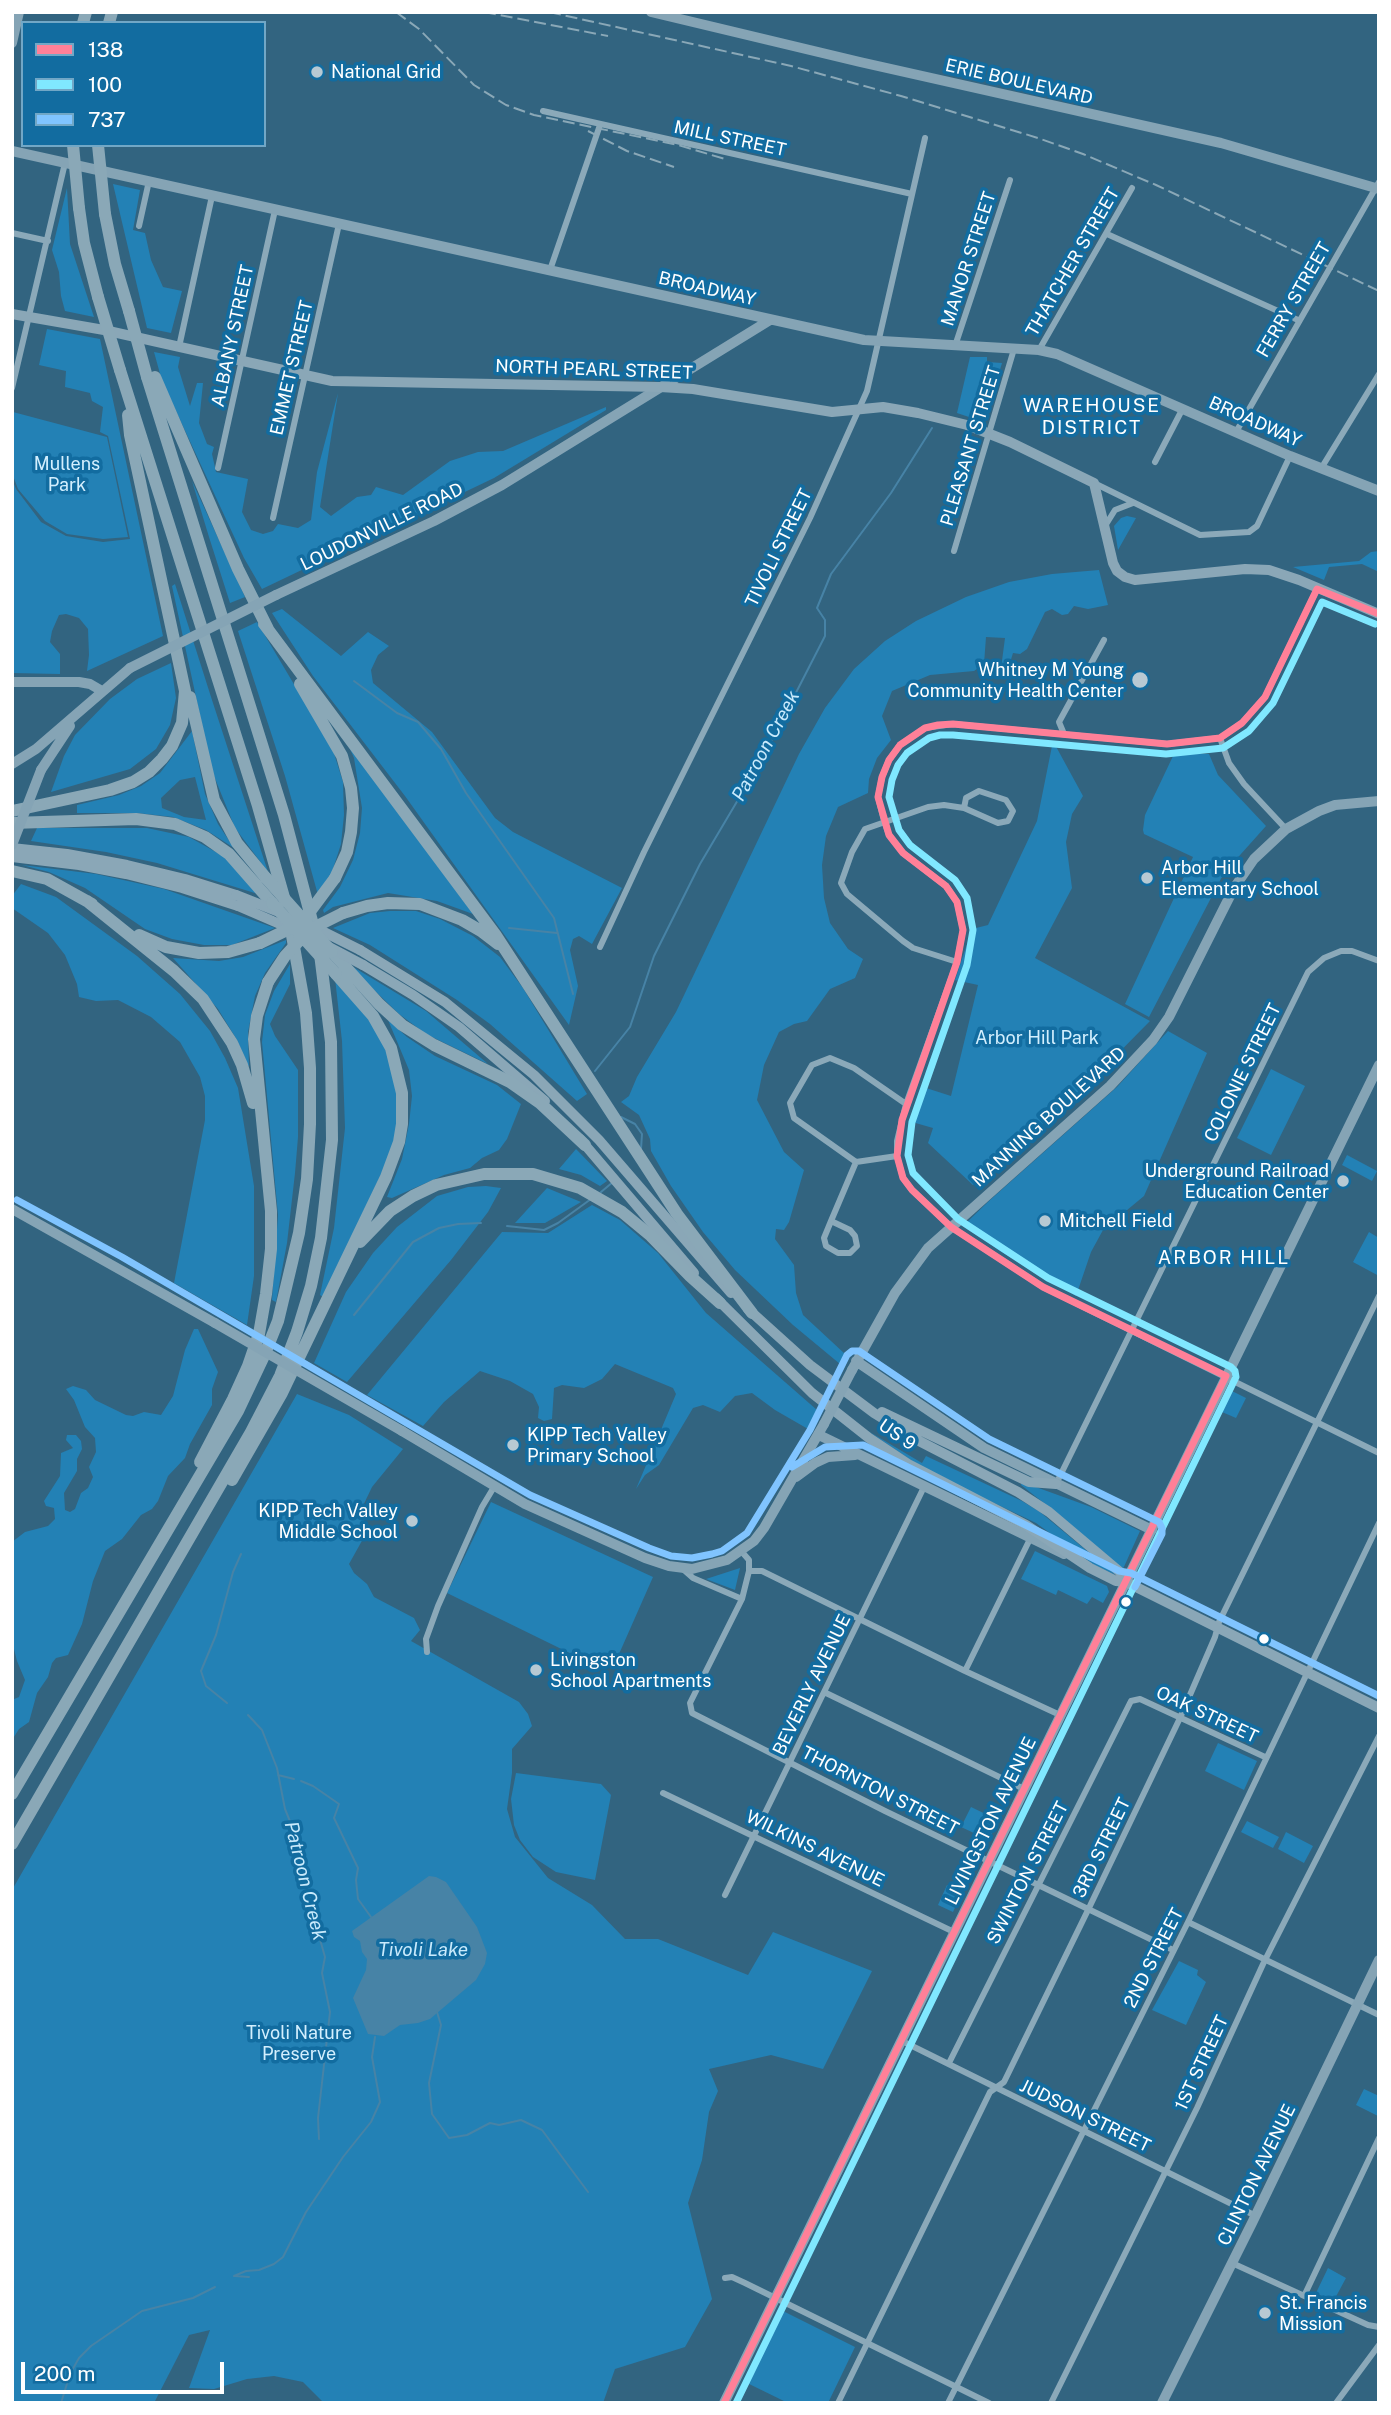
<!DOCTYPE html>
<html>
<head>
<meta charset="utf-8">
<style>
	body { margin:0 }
	#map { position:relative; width:1391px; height:2415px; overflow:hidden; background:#326480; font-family:"Public Sans",sans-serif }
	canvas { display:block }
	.frame { position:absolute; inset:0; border:14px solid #fff; pointer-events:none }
	.legend { position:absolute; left:21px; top:21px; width:245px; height:126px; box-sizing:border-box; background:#126ca0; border:2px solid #71a7c6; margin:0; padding:9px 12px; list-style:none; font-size:21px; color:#fff }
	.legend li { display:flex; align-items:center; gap:14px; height:35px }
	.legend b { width:35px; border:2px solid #71a7c6 }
	.scale { position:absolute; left:21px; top:2362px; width:203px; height:32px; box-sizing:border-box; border:4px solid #fff; border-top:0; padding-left:9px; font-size:21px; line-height:24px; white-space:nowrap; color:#fff; -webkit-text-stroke:5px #126ca0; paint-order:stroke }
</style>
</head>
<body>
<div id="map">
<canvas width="1391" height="2415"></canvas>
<div class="frame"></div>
<ul class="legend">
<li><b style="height:9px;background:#ff8098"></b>138</li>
<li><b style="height:9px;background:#80e8ff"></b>100</li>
<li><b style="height:9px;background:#80c4ff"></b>737</li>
</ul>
<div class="scale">200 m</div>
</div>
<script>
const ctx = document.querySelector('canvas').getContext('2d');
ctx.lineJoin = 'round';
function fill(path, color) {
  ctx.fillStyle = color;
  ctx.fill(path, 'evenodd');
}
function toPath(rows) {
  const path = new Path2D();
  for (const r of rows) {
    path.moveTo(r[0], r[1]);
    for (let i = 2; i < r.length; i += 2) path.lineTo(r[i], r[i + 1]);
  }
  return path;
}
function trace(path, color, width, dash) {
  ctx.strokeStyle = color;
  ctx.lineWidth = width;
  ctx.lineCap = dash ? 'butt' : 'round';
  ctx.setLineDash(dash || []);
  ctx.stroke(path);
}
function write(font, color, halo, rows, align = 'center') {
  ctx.font = font + ' "Public Sans",sans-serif';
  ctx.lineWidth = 7;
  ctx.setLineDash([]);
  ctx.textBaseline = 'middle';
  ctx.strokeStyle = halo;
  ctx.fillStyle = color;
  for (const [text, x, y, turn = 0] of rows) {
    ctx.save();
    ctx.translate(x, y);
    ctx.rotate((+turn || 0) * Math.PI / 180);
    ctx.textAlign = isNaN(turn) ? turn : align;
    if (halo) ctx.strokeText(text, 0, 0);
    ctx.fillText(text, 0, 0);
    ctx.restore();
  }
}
const green = toPath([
	[113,184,140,190,133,230,145,233,151,260,163,287,182,291,171,333,147,328],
	[67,188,70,244,94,317,65,311,61,296,59,272,52,250],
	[47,329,100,339,163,636,87,671,89,655,88,629,79,618,66,614,59,615,52,631,50,642,60,654,60,674,12,673,12,479,16,489,41,522,66,536,103,542,130,539,108,436,100,432,103,407,92,401,90,393,65,387,66,371,39,365],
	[154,352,180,357,178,367,190,406,197,383,203,383,199,423,207,444,214,447,212,454,216,472,248,479,242,512,251,530,263,534,273,531,278,524,298,528,311,520,317,472,338,393,320,507,331,516,357,497,371,495,376,487,403,495,450,461,478,452,503,451,606,407,606,410,494,478,262,589,244,558,162,381],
	[970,357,987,357,987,362,1002,363,984,422,957,413],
	[13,412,107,437,128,537,103,539,67,534,45,521,18,489,12,473],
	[192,481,245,597,230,603,209,537],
	[1127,516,1136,518,1118,550,1114,526,1121,518],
	[1379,551,1379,572,1362,564,1329,567,1324,580,1293,567,1359,561,1371,552],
	[1099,570,1108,605,1088,609,1074,606,1068,614,1062,615,1052,609,1045,612,1027,649,1020,654,1013,653,1009,666,1000,676,1005,638,986,637,984,664,974,671,930,675,892,691,882,716,891,740,877,758,869,779,868,793,838,807,826,836,822,865,824,898,830,923,848,949,863,959,855,978,830,989,807,1021,794,1024,779,1032,764,1065,757,1100,784,1152,804,1170,789,1222,784,1230,776,1229,775,1239,794,1265,796,1293,803,1315,845,1354,840,1364,793,1325,735,1270,703,1232,671,1186,651,1151,650,1139,639,1115,621,1102,629,1096,637,1077,676,1012,799,754,825,708,854,669,885,641,916,621,966,597,1009,582,1052,574],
	[175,584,212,700,268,872,235,828,212,771,172,586],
	[282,609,341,656,368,632,389,646,378,655,371,670,373,683,432,732,495,818,513,832,622,888,592,944,579,936,573,939,570,950,578,986,569,1025,405,796,313,676,272,613],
	[257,622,333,750,343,782,344,815,341,844,332,872,318,895,285,776,238,631],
	[171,663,176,698,170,725,156,749,130,769,51,792,64,756,75,735,110,699,137,679],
	[192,731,205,794,218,824,234,848,206,830,173,817,137,813,77,813,77,805,119,795,141,786,160,773],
	[195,777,206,820,184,817,162,808,161,798,180,780],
	[1053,741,1083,796,1072,814,1066,842,1072,888,1035,958,1150,1021,1082,1090,973,1185,928,1143,933,1128,912,1122,923,1087,951,1096,978,985,955,980,972,929,988,925,1037,821],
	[347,742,473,914,437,901,388,893,333,907,324,913,323,910,340,887,353,860,360,833,362,808,354,758],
	[1174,754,1209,754,1218,775,1266,826,1224,873,1149,1017,1125,1004,1193,857,1144,834,1143,830,1145,815],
	[37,828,147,828,189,837,223,856,258,894,157,863,106,852,31,841],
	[22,865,96,874,164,889,275,928,232,945,204,945,172,939,145,929,85,888,49,872],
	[21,884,56,897,137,956,180,994,210,1031,225,1058,238,1088,254,1186,254,1276,247,1325,174,1283,205,1120,205,1096,200,1077,180,1042,151,1017,118,1000,96,1001,79,997,77,984,65,955,48,933,12,908,12,896],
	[390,911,416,911,440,919,473,936,500,957,523,988,587,1094,577,1101,490,1024,457,1000,370,945,333,928,370,913],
	[286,940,286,943,265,973,255,996,248,1032,249,1067,237,1040,218,1009,173,958,219,961,243,957],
	[345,962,426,1011,488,1064,426,1034,399,1014],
	[290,964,290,984,270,1024,275,1036,298,1070,298,1137,295,1173,287,1243,276,1302,272,1300,278,1215,262,1042,265,1015,274,991],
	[335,978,379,1032,392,1060,400,1097,397,1134,386,1164,323,1297,320,1295,334,1228,345,1128,342,1041],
	[388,1020,407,1037,435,1056,497,1085,521,1104,507,1139,499,1150,482,1158,470,1168,444,1175,392,1198,387,1197,402,1159,409,1124,412,1096,409,1070],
	[1168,1031,1207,1053,1144,1196,1103,1230,1091,1252,1076,1296,1000,1251,964,1225,989,1201,1117,1087],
	[1271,1069,1305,1086,1271,1155,1237,1138],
	[576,1149,607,1181,600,1186,581,1175,559,1169],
	[1347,1155,1377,1171,1372,1181,1342,1165],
	[486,1186,501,1188,488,1212,451,1260,347,1382,314,1363,346,1292,373,1253,397,1227,437,1196,468,1187],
	[547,1188,581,1202,545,1223,515,1223],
	[592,1205,620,1220,658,1253,706,1313,817,1410,808,1429,775,1410,752,1393,735,1396,720,1412,703,1405,693,1408,659,1465,645,1475,636,1489,676,1394,673,1388,615,1364,602,1379,584,1388,562,1385,554,1388,552,1419,544,1421,538,1418,539,1407,533,1394,510,1381,480,1371,444,1402,423,1426,367,1395,502,1232,548,1233],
	[1369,1232,1379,1238,1379,1276,1353,1262],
	[194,1329,198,1329,218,1372,212,1389,212,1405,190,1444,185,1458,168,1476,158,1501,152,1509,141,1515,122,1539,105,1551,93,1581,82,1624,68,1655,56,1658,52,1663,48,1677,37,1693,29,1722,19,1729,12,1740,12,1700,19,1697,25,1680,17,1661,12,1641,12,1542,25,1532,48,1526,55,1519,54,1508,46,1506,44,1501,60,1476,61,1453,73,1448,66,1440,67,1435,76,1435,81,1441,82,1449,77,1459,77,1471,64,1493,65,1510,70,1512,75,1509,81,1493,88,1488,93,1477,89,1467,96,1452,95,1438,85,1427,74,1400,66,1389,73,1386,86,1390,95,1400,126,1415,133,1416,144,1412,161,1415,173,1396,185,1350],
	[1232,1391,1246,1398,1236,1418,1222,1412],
	[297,1394,349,1415,403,1449,372,1487,360,1512,368,1530,349,1564,354,1573,367,1584,374,1597,414,1618,420,1630,411,1641,519,1702,528,1714,532,1726,512,1749,512,1773,507,1809,515,1837,548,1878,592,1905,625,1939,658,1939,748,1975,773,1932,872,1971,823,2069,771,2055,709,2069,718,2091,709,2112,702,2160,688,2203,712,2299,685,2347,615,2369,603,2403,324,2403,303,2382,274,2376,247,2379,214,2389,189,2388,210,2330,189,2335,154,2403,12,2403,12,1890],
	[868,1431,922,1463,926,1456,1022,1501,1040,1512,1116,1575,1094,1565,1036,1523,927,1471],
	[1022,1482,1091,1507,1140,1531,1123,1569,1063,1518,1021,1485],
	[491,1502,653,1577,619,1654,590,1663,447,1593],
	[1035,1551,1107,1586,1109,1592,1103,1603,1092,1597,1087,1604,1058,1590,1056,1595,1021,1579],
	[740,1568,735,1590,706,1579],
	[1218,1743,1257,1761,1244,1790,1205,1771],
	[516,1773,601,1784,611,1795,595,1880,556,1872,533,1857,520,1840,514,1825,511,1799],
	[971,1807,998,1820,989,1840,961,1827],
	[1247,1821,1279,1837,1273,1848,1241,1832],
	[1286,1832,1313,1846,1304,1863,1278,1849],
	[947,1885,962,1892,953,1912,938,1905],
	[1179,1961,1198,1970,1197,1975,1206,1982,1186,2025,1152,2010],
	[1364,2089,1379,2096,1378,2116,1356,2105],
	[1328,2268,1346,2278,1333,2302,1316,2293],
	[779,2309,855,2347,828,2403,788,2403,743,2381]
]);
const water = toPath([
	[429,1876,436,1877,446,1882,477,1927,487,1953,485,1964,476,1980,430,2019,418,2023,400,2025,384,2036,368,2034,353,1998,366,1970,367,1959,362,1952,360,1941,354,1937,352,1931]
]);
const stream = toPath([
	[354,681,397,713,418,722,441,749,466,793,554,918,573,994],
	[509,928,557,933],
	[595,1071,630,1027,654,956,700,864,761,761,825,636,825,620,817,608,831,574,891,493,932,428],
	[621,1117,635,1124,642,1134,641,1149],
	[601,1192,613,1182],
	[507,1226,544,1230,558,1223,591,1199],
	[354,1315,413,1242,439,1228,458,1224,481,1223],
	[227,1703,206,1686,201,1671,216,1635,233,1572,241,1554],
	[248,1715,262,1730,277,1768,285,1809,296,1836,295,1851,325,1957,322,1973,330,2012,318,2118,319,2139],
	[278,1775,294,1779],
	[301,1781,313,1786,339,1804,334,1818,358,1868,356,1880,358,1899,371,1917],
	[437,2012,441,2025,429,2083,432,2114,449,2138,467,2135,490,2123,499,2125,521,2120,542,2130,588,2192],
	[234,2276,246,2271,259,2270,274,2264,283,2257,306,2212,343,2157,371,2122,380,2102,372,2057,375,2037],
	[235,2276,249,2277],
	[61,2403,70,2374,79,2358,91,2346,142,2311,193,2298,215,2287]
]);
const street = toPath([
	[543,111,912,194],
	[139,226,149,181],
	[12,233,48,241],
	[1107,234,1298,320],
	[550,270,600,125],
	[955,346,1010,180],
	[179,347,212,196],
	[1039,350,1132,188],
	[12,388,65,163],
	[1236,432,1379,182],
	[1155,462,1183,408],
	[1322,467,1379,374],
	[218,468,275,210],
	[1094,483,1200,535,1249,532,1257,526,1290,456],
	[273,518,339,224],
	[1105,526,1115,510,1133,503],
	[954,551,1014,349],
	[1317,589,1265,697,1242,723,1220,738,1167,744,953,724,925,728,900,745,889,760,882,777,878,797,884,821,889,835,903,853,946,886,957,902,963,930,957,962,906,1104,897,1141,897,1156,903,1178,912,1190,951,1227,1043,1287,1379,1453],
	[1064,734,1059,722,1104,640],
	[1220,738,1229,763,1244,784,1286,829],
	[600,947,644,852,810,518,867,391,925,138],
	[957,962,913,948,903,941,847,894,841,883,852,852,865,829,928,807,944,805,964,808,998,823,1008,821,1013,811,1006,800,979,791,966,798,964,808],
	[897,1156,856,1162,794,1118,790,1103,812,1065,830,1058,854,1068,906,1104],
	[831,1221,850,1230,855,1236,857,1246,850,1253,838,1253,826,1246,824,1238,831,1221],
	[831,1221,856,1162],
	[1056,1484,1308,972,1324,958,1341,951,1352,951,1379,961],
	[742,1552,749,1560,749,1571,742,1599,690,1703,692,1713,885,1811,1173,1950],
	[684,1570,693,1578,742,1599],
	[749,1571,762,1571,965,1671,1060,1715],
	[427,1652,426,1639,438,1606,482,1507,494,1487],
	[965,1671,1030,1539],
	[824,1692,1024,1789],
	[663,1793,954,1932],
	[725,1895,924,1487],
	[1188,1922,1379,2015],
	[902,2041,1256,2216],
	[949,2063,1131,1701,1140,1699,1265,1757],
	[1232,2263,1368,2325,1379,2327],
	[725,2278,732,2277,745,2283,989,2403],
	[1305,2294,1379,2138],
	[838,2403,990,2092,1004,2082,1088,1910,1180,1718,1215,1637,1219,1622,1379,1296],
	[948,2403,1188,1922,1379,1523],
	[1051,2403,1197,2108,1264,1962,1379,1736],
	[1336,2403,1379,2345]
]);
const secondary = toPath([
	[651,12,860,62,1221,143,1379,189],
	[12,43,19,12],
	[12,151,864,340,1039,350,1057,354,1290,456,1379,491],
	[276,595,434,521,502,485,770,320],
	[12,682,79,682,90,684,102,691],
	[12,764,36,749,130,668],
	[41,770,70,726],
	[12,1209,215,1323],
	[856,1361,984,1448,1152,1530],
	[852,1370,895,1293,928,1248,1110,1086,1153,1040,1169,1017,1234,888,1254,859,1286,829,1319,811,1335,805,1379,801],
	[402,1431,525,1504,645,1558,669,1566,692,1569,727,1560,754,1541,764,1528,824,1424],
	[819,1435,1064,1554],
	[796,1477,815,1463,828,1457,855,1455],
	[724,2403,1379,1065],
	[1162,2403,1252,2223,1379,1960]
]);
const primary = toPath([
	[12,314,104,330,332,381,660,387,693,389,832,412,883,407,918,413,967,425,1010,442,1094,483,1113,563,1117,571,1125,577,1135,580,1245,569,1269,570,1299,580,1379,614],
	[12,848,67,854,127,865,185,879,236,895],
	[12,857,79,865,126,874,182,888,238,906],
	[360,950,445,1002,534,1075,599,1140,731,1293],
	[363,965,413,995,459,1027,545,1101],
	[580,1139,694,1273],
	[716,1298,812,1393,869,1438,908,1464,1026,1525,1090,1568,1116,1581,1126,1582,1379,1708],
	[748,1309,810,1365,874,1413,921,1442,1018,1492,1049,1512,1120,1572,1126,1582],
	[882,1412,1029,1482,1056,1484]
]);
const highway = toPath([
	[83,23,86,12],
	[109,23,112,12],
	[79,208,84,243,98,297],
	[105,214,115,264,129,311],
	[120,370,258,806,285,901],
	[147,377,284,815,316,936],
	[155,377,238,569,268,629],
	[264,624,495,934,677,1214,752,1313],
	[300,684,342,756,351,788,353,808,351,832,347,852,335,878],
	[190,697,214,800,237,843,266,878],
	[12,811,110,790,133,782,149,772,162,759,172,746,182,723,185,691,130,435,128,415],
	[12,823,136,819,175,824,205,837,229,854,272,903],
	[12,871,47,879,92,904],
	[87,901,174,971,203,999,232,1043,242,1065,253,1103],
	[343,913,367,906,388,903,420,904,462,920,481,931,498,944],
	[139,935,166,947,199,953,228,952,260,943],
	[332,952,379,1004,402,1025,434,1045,510,1082,540,1103,585,1145],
	[360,1242,390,1211,413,1196,436,1185,484,1174,533,1174,580,1188,622,1212,651,1236,690,1276,720,1303],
	[200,1462,233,1399,248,1366,259,1334,266,1294,271,1249,271,1211,254,1039,257,1016,268,982],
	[232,1480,282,1393,386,1177,399,1142,402,1124,402,1093,391,1048,373,1016,336,974],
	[12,1794,238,1411,264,1356,278,1321,299,1233,307,1179,310,1124,310,1068,306,1013,289,919],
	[12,1844,251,1432,280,1376,297,1332,311,1286,321,1238,332,1140,331,1042,320,954]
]);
const rail = toPath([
	[396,12,419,29,474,85,506,105,534,115,678,145,725,159],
	[484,12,608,36],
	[549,12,791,66,901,96,1038,138,1083,154,1156,185,1379,291],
	[588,131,627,151,674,167]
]);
const secondaryBridge = toPath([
	[130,668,276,595],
	[12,845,41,770],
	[215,1323,402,1431],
	[824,1424,852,1370]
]);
const primaryBridge = toPath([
	[236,895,279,912],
	[238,906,296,931],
	[310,925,360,950],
	[327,946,363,965]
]);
const highwayBridge = toPath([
	[73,145,79,208],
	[98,145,105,214],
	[98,297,120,370],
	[129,311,147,377],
	[266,878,332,952],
	[272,903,336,974],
	[260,943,289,929,309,913,335,878],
	[268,982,285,956,300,940,319,925,343,913]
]);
const bus1 = toPath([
	[724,2403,1226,1376,1043,1287,951,1227,912,1190,903,1178,897,1156,902,1120,957,962,963,930,957,902,946,886,903,853,889,835,878,797,882,777,889,760,900,745,925,728,938,725,953,724,1167,744,1220,738,1242,723,1265,697,1317,589,1379,614]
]);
const bus2 = toPath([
	[736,2403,1236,1377,1235,1371,1231,1367,1048,1278,958,1219,913,1173,908,1155,912,1122,967,965,973,930,967,898,955,880,910,845,899,830,889,797,892,780,898,765,907,753,929,738,940,735,953,735,1166,754,1223,748,1249,731,1273,703,1322,602,1375,624]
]);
const bus3 = toPath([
	[17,1200,122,1257,530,1495,649,1548,671,1556,692,1558,712,1554,722,1551,747,1533,810,1430,847,1355,852,1351,859,1351,989,1439,1159,1522,1162,1528,1162,1534,1135,1587],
	[792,1467,825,1447,863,1445,1119,1571,1131,1573,1379,1696]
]);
const markers = [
	[317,72,7,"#b7c9d3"],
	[1140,680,9,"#b7c9d3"],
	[1147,878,7,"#b7c9d3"],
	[1343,1181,7,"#b7c9d3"],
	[1045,1221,7,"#b7c9d3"],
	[513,1445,7,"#b7c9d3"],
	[412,1521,7,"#b7c9d3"],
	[1126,1602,6,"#fff"],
	[1264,1639,6,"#fff"],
	[536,1670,7,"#b7c9d3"],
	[1265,2313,7,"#b7c9d3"]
];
const poiNames = [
	["National Grid",331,72],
	["Whitney M Young",1124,670,"right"],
	["Community Health Center",1124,691,"right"],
	["Arbor Hill",1161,868],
	["Elementary School",1161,889],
	["Underground Railroad",1329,1171,"right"],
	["Education Center",1329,1192,"right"],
	["Mitchell Field",1059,1221],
	["KIPP Tech Valley",527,1435],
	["Primary School",527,1456],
	["KIPP Tech Valley",398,1511,"right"],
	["Middle School",398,1532,"right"],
	["Livingston",550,1660],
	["School Apartments",550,1681],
	["St. Francis",1279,2303],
	["Mission",1279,2324]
];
const streetNames = [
	["ERIE BOULEVARD",1019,82,13],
	["MILL STREET",730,139,12],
	["MANOR STREET",969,259,-72],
	["THATCHER STREET",1073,262,-60],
	["BROADWAY",707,289,13],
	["FERRY STREET",1294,300,-60],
	["ALBANY STREET",233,336,-78],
	["EMMET STREET",292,368,-77],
	["NORTH PEARL STREET",594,370,2],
	["BROADWAY",1255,422,24],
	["PLEASANT STREET",971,446,-73],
	["LOUDONVILLE ROAD",382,527,-26],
	["TIVOLI STREET",779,548,-64],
	["COLONIE STREET",1243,1073,-64],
	["MANNING BOULEVARD",1049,1117,-42],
	["US 9",897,1435,34],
	["BEVERLY AVENUE",812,1685,-64],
	["OAK STREET",1207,1715,25],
	["THORNTON STREET",880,1791,27],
	["LIVINGSTON AVENUE",991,1821,-64],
	["3RD STREET",1102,1848,-64],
	["WILKINS AVENUE",815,1849,26],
	["SWINTON STREET",1028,1873,-63],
	["2ND STREET",1154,1958,-63],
	["1ST STREET",1202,2063,-65],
	["JUDSON STREET",1085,2116,26],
	["CLINTON AVENUE",1257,2175,-64]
];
const parkNames = [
	["Mullens",67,464],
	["Park",67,485],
	["Arbor Hill Park",1037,1038],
	["Tivoli Nature",299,2033],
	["Preserve",299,2054]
];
const neighbourhoodNames = [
	["WAREHOUSE",1092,406],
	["DISTRICT",1092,428],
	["ARBOR HILL",1224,1258]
];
const waterNames = [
	["Patroon Creek",766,746,-62],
	["Patroon Creek",305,1881,76],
	["Tivoli Lake",423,1950]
];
fill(green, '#2381b5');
fill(water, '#4783a6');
trace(stream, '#4783a6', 2);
trace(street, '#8ba9b9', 6);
trace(secondary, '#85a4b5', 10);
trace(primary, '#8aa7b7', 10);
trace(highway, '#8aa8b7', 12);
trace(rail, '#8aa8b7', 2, [12, 5]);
trace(secondaryBridge, '#85a4b5', 10);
trace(primaryBridge, '#8aa7b7', 10);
trace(highwayBridge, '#8aa8b7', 12);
trace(bus1, '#ff8098', 7);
trace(bus2, '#80e8ff', 7);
trace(bus3, '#80c4ff', 7);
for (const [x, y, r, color] of markers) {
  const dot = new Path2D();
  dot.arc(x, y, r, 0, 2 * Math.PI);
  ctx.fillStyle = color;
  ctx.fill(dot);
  trace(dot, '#126ca0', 2.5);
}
write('18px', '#fff', '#126ca0', poiNames, 'left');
write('18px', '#fff', '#126ca0', streetNames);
write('18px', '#d3effe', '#126ca0', parkNames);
ctx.letterSpacing = '2px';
write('19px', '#fff', '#126ca0', neighbourhoodNames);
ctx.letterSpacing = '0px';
write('italic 19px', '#c9eafc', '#126ca0', waterNames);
</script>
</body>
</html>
